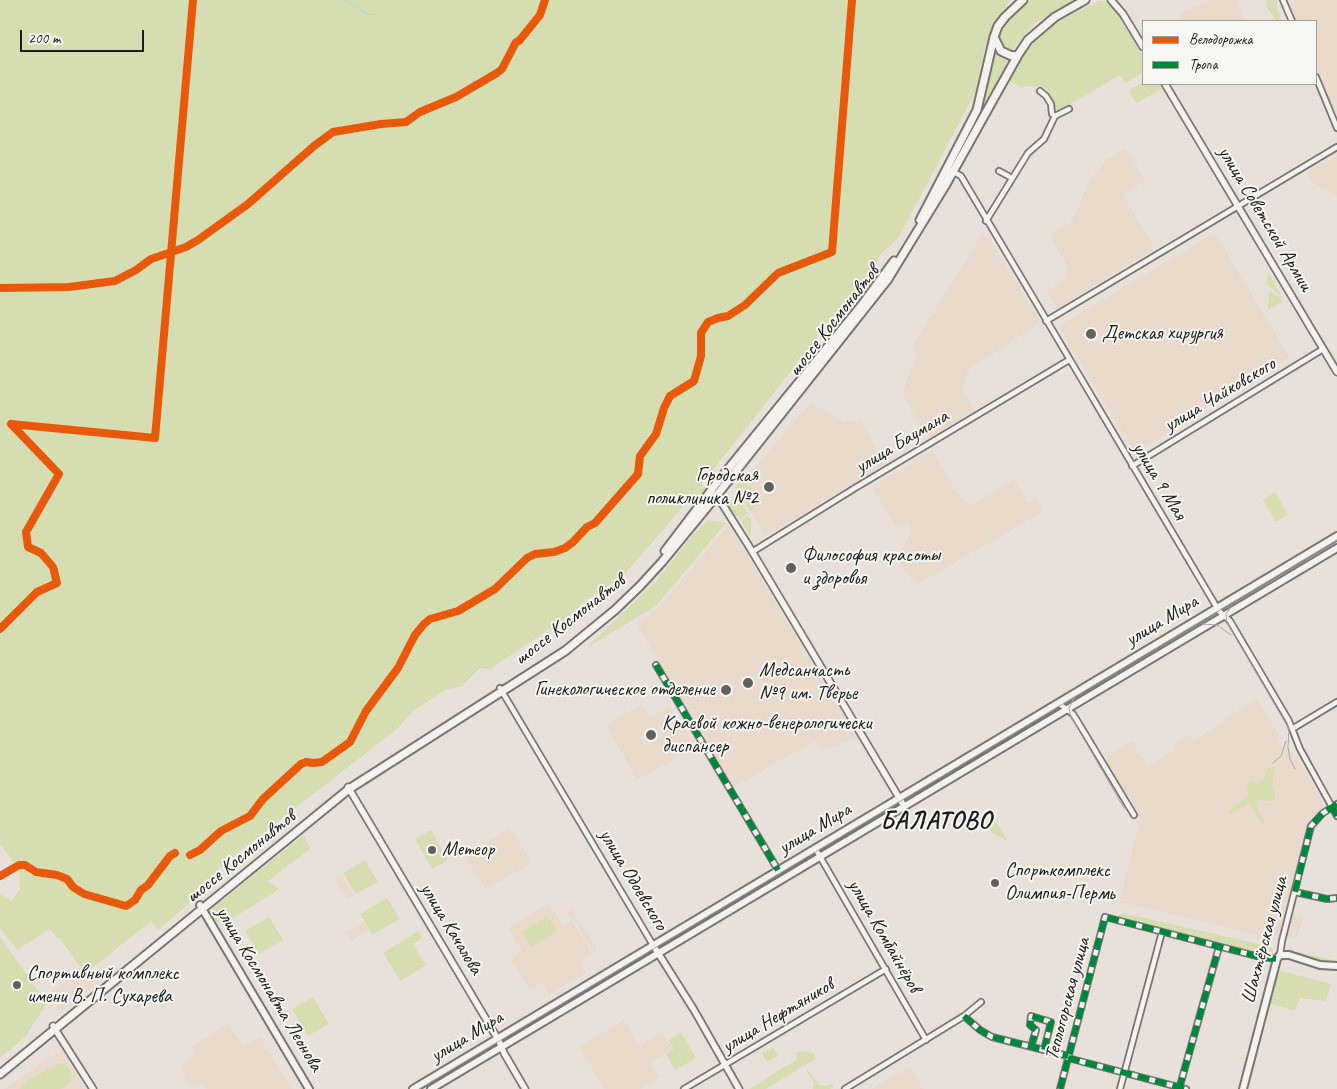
<!DOCTYPE html>
<html>
<head>
<meta charset="utf-8">
<style>
	body { margin:0 }
	#map { position:relative; width:1337px; height:1089px; overflow:hidden; background:#e8e1da; font-family:Caveat,sans-serif }
	canvas { display:block }
	.legend { position:absolute; left:1142px; top:20px; width:175px; height:65px; box-sizing:border-box; background:#f6f6f2; border:1px solid #9f9f9c; margin:0; padding:6px 9px; list-style:none; font-size:15px; color:#1c1c1c }
	.legend li { display:flex; align-items:center; gap:10px; height:25px }
	.legend b { width:25px; border:1px solid #9f9f9c }
	.scale { position:absolute; left:20px; top:30px; width:124px; height:22px; box-sizing:border-box; border:2px solid #1c1c1c; border-top:0; padding-left:6px; font-size:15px; line-height:18px; white-space:nowrap; color:#1c1c1c; -webkit-text-stroke:4px #f6f6f2; paint-order:stroke }
</style>
</head>
<body>
<div id="map">
<canvas width="1337" height="1089"></canvas>
<ul class="legend">
<li><b style="height:6px;background:#e8590c"></b>Велодорожка</li>
<li><b style="height:6px;background:#00873e"></b>Тропа</li>
</ul>
<div class="scale">200 m</div>
</div>
<script>
const ctx = document.querySelector('canvas').getContext('2d');
ctx.lineJoin = 'round';
function fill(path, color) {
  ctx.fillStyle = color;
  ctx.fill(path, 'evenodd');
}
function toPath(rows) {
  const path = new Path2D();
  for (const r of rows) {
    path.moveTo(r[0], r[1]);
    for (let i = 2; i < r.length; i += 2) path.lineTo(r[i], r[i + 1]);
  }
  return path;
}
function trace(path, color, width, dash) {
  ctx.strokeStyle = color;
  ctx.lineWidth = width;
  ctx.lineCap = dash ? 'butt' : 'round';
  ctx.setLineDash(dash || []);
  ctx.stroke(path);
}
function write(font, color, halo, rows, align = 'center') {
  ctx.font = font + ' Caveat,sans-serif';
  ctx.lineWidth = 4;
  ctx.setLineDash([]);
  ctx.textBaseline = 'middle';
  ctx.strokeStyle = halo;
  ctx.fillStyle = color;
  for (const [text, x, y, turn = 0] of rows) {
    ctx.save();
    ctx.translate(x, y);
    ctx.rotate((+turn || 0) * Math.PI / 180);
    ctx.textAlign = isNaN(turn) ? turn : align;
    if (halo) ctx.strokeText(text, 0, 0);
    ctx.fillText(text, 0, 0);
    ctx.restore();
  }
}
const built = toPath([
	[1210,0,1237,0,1245,21,1183,21,1179,14],
	[1288,0,1337,0,1337,116,1316,65,1316,21,1297,21],
	[1126,148,1145,181,1123,195,1155,248,1057,308,1047,291,1065,279,1068,267,1052,240,1052,234,1072,221,1090,179,1108,159],
	[1337,155,1337,196,1312,183,1306,173],
	[984,231,1041,322,968,370,962,390,975,410,928,439,902,393,917,356,912,346],
	[1215,233,1290,358,1184,421,1182,418,1177,421,1180,426,1134,453,1059,326],
	[810,403,844,422,861,421,885,464,766,536,736,490],
	[932,451,964,503,974,504,1015,479,1028,503,1036,499,1043,512,917,584,900,566,903,547,912,531,907,522,897,528,872,487],
	[729,525,857,738,823,750,815,741,733,787,637,624,658,608],
	[1257,699,1279,735,1277,744,1288,747,1294,754,1318,793,1324,806,1309,820,1277,942,1218,925,1119,902,1135,837,1140,828,1136,822,1140,818,1104,758,1132,741,1148,767,1174,751,1177,742,1189,735,1193,741,1223,723,1225,718],
	[641,705,651,717,669,707,697,746,637,780,606,725],
	[510,828,532,862,486,889,464,856],
	[340,874,354,896,347,900,333,878],
	[549,903,563,926,572,921,592,954,580,961,586,972,549,995,542,983,530,990,510,959,522,951,508,928],
	[572,908,575,914,598,950,594,952,574,919,569,916,566,913],
	[1292,915,1303,918,1297,939,1286,936],
	[364,922,369,930,350,941,346,932],
	[86,968,105,978,60,1012,48,994],
	[624,1020,639,1046,662,1032,673,1049,650,1063,659,1078,641,1089,604,1089,579,1047],
	[229,1024,243,1047,260,1037,292,1089,206,1089,202,1083,192,1088,180,1069,196,1053,191,1047],
	[61,1050,85,1089,4,1089],
	[910,1067,923,1089,872,1089,880,1084]
]);
const green = toPath([
	[0,0,1010,0,1006,4,1011,8,993,25,983,55,975,93,899,237,880,255,876,263,702,484,707,491,698,503,695,501,694,494,622,577,585,601,569,616,490,669,480,668,462,686,445,690,413,711,398,728,220,867,183,909,158,930,151,921,85,974,59,937,57,938,50,929,17,950,0,928,0,894,12,901,20,889,19,870,2,846,0,847],
	[1031,0,1078,0,1035,23,1027,31,1011,52,1003,48,999,40,1001,28,1017,11],
	[1266,0,1278,0,1276,6,1281,17,1277,21,1268,10],
	[1099,1,1106,1,1112,4,1124,23,1143,55,1143,73,1125,83,1120,75,1055,113,1052,103,1047,96,1050,93,1044,87,1040,89,1036,86,1028,86,1022,88,1007,80,1024,54,1039,36,1065,18],
	[994,48,999,54,1011,60,986,102,983,102],
	[1143,82,1143,84,1161,84,1162,89,1136,103,1129,90],
	[1268,273,1280,292,1281,297,1267,284],
	[1269,290,1282,299,1282,302,1268,310],
	[742,481,751,487,761,501,750,511,735,487],
	[1275,492,1288,514,1276,522,1263,500],
	[725,501,740,502,748,514,740,519,739,516,734,515],
	[748,516,751,519,751,538,741,520],
	[708,520,726,523,656,606,586,648,658,579,690,538],
	[1273,766,1275,769,1272,786,1275,793,1275,798,1268,801,1258,799,1256,802,1256,806,1265,822,1262,824,1249,803,1229,815,1229,811,1250,794,1246,785,1252,781,1254,785,1265,779,1265,770],
	[995,821,1009,842,992,833,990,829,992,824],
	[431,830,448,860,432,869,415,839],
	[304,835,310,849,268,881,279,889,229,921,224,918,215,924,209,914,209,911],
	[365,860,378,882,356,894,343,873],
	[387,898,400,919,372,935,360,914],
	[1123,913,1272,947,1273,952,1271,954,1231,946,1119,918,1119,915],
	[547,916,557,931,532,947,522,932],
	[269,917,283,940,259,954,245,931],
	[418,931,422,938,413,944,426,965,401,981,383,953],
	[0,937,47,1003,26,1036,0,1058],
	[1293,948,1294,951,1337,961,1337,963,1321,962,1290,953,1289,950],
	[1278,970,1331,984,1326,1001,1300,998,1295,1011,1268,1003],
	[313,997,329,1024,308,1036,292,1009],
	[681,1032,696,1058,675,1070,666,1054,674,1049,669,1040],
	[773,1047,778,1056,767,1062,762,1053],
	[804,1051,814,1054,815,1059,766,1089,750,1089,782,1068,796,1061,797,1055,796,1052],
	[64,1063,70,1071,72,1077,69,1084,61,1089,20,1089,22,1084,57,1064],
	[808,1070,819,1085,825,1086,831,1084,834,1087,830,1089,813,1089,814,1083,812,1077,806,1072]
]);
const stream = toPath([
	[345,0,366,14,372,15]
]);
const minor = toPath([
	[1283,0,1292,21],
	[1316,77,1337,128],
	[1040,91,1046,96,1051,104,1052,114,1055,116],
	[952,171,961,176,1219,611,1230,621,1289,721,1300,749,1337,816],
	[999,171,1012,178],
	[986,221,1028,153,1044,139,1055,116,1069,109],
	[1046,321,1337,147],
	[1132,466,1323,349],
	[752,552,855,488,1069,360],
	[656,665,778,870],
	[500,688,653,945],
	[1058,703,1073,714,1081,727,1134,815],
	[1292,729,1337,702],
	[815,848,926,1040],
	[1295,892,1327,899,1337,898],
	[1280,955,1282,941,1311,826,1323,813,1337,804],
	[964,1016,980,1030,992,1037,1068,1056],
	[1031,1047,1036,1030,1030,1025,1031,1016,1051,1022,1044,1050],
	[1068,1058,1186,1089],
	[684,1089,886,969],
	[845,1089,964,1016,981,1002],
	[1060,1089,1105,917,1260,957,1277,959],
	[1120,1089,1162,932],
	[1179,1089,1219,947]
]);
const tertiary = toPath([
	[1111,0,1123,14,1143,47],
	[1165,84,1337,372],
	[716,494,750,548,904,806],
	[348,787,499,1041,504,1053,525,1089],
	[653,945,694,1010,739,1089],
	[53,1026,93,1089]
]);
const secondary = toPath([
	[200,905,309,1089],
	[413,1089,1337,536],
	[431,1089,1337,548],
	[1243,1089,1277,959,1280,955,1289,955,1320,965,1337,966]
]);
const primary = toPath([
	[994,37,1001,51,1012,56,1018,55],
	[920,220,977,110,994,37,998,26,1005,17,1023,0],
	[665,551,716,484,861,306,894,261],
	[0,1074,349,789,565,651,615,610,640,586,662,562,717,495,888,279,945,186,1018,55,1028,40,1055,17,1085,0]
]);
const tram = toPath([
	[1231,607,1226,614,1227,623,1289,729,1288,747,1290,759,1295,769],
	[1202,624,1217,625,1231,635],
	[1074,698,1069,708,1071,717,1124,808],
	[1273,763,1281,756,1286,741],
	[419,1089,1337,540]
]);
const quiet = toPath([
	[656,665,778,870],
	[1337,804,1323,813,1311,826,1295,892,1327,899,1337,898],
	[1332,807,1337,816],
	[964,1016,980,1030,992,1037,1068,1056],
	[1031,1047,1036,1030,1030,1025,1031,1016,1051,1022,1044,1050],
	[1068,1058,1186,1089],
	[1060,1089,1105,917,1260,957,1277,959],
	[1179,1089,1219,947]
]);
const cycleway = toPath([
	[0,288,69,287,115,281,136,270,151,259,186,247,198,240,248,204,314,146,333,132,381,124,406,122,420,112,456,97,497,73,502,69,516,42,519,41,540,15,545,0],
	[11,424,155,438,193,0],
	[0,629,37,592,57,583,53,567,41,553,28,547,26,532,59,474,11,424],
	[190,855,200,850,221,831,250,816,263,799,301,764,306,762,313,763,322,762,350,742,366,711,398,668,415,635,424,624,430,619,458,611,495,589,527,558,535,554,554,552,565,548,573,542,587,527,595,523,638,474,640,456,656,434,664,408,670,396,694,381,701,356,701,333,708,322,718,318,728,316,745,305,778,273,832,252,852,0],
	[0,876,19,865,25,865,36,872,57,875,67,879,73,887,84,894,126,906,135,900,141,890,148,885,170,856,175,853]
]);
const markers = [
	[1091,334,6,"#63615e"],
	[769,487,6,"#63615e"],
	[791,568,6,"#63615e"],
	[748,683,6,"#63615e"],
	[726,690,6,"#63615e"],
	[651,735,6,"#63615e"],
	[432,850,5,"#63615e"],
	[995,883,5,"#63615e"],
	[17,985,5,"#63615e"]
];
const streetNames = [
	["улица Советской Армии",1265,219,59],
	["шоссе Космонавтов",834,321,-52],
	["улица Чайковского",1220,395,-31],
	["улица Баумана",902,442,-31],
	["улица 9 Мая",1159,481,59],
	["шоссе Космонавтов",570,620,-38],
	["улица Мира",1162,621,-31],
	["улица Мира",815,829,-31],
	["шоссе Космонавтов",241,857,-39],
	["улица Одоевского",633,880,59],
	["улица Качалова",451,929,59],
	["улица Комбайнёров",884,936,60],
	["Шахтёрская улица",1265,940,-75],
	["улица Космонавта Леонова",269,989,59],
	["Теплогорская улица",1068,999,-75],
	["улица Нефтяников",778,1016,-31],
	["улица Мира",467,1037,-31]
];
const poiNames = [
	["Детская хирургия",1102,334],
	["Городская",758,476,"right"],
	["поликлиника №2",758,499,"right"],
	["Философия красоты",802,556],
	["и здоровья",802,579],
	["Медсанчасть",759,671],
	["№9 им. Тверье",759,694],
	["Гинекологическое отделение",715,690,"right"],
	["Краевой кожно-венерологически",662,724],
	["диспансер",662,747],
	["Метеор",442,850],
	["Спорткомплекс",1005,871],
	["Олимпия-Пермь",1005,894],
	["Спортивный комплекс",27,974],
	["имени В. П. Сухарева",27,997]
];
const districtNames = [
	["БАЛАТОВО",936,821]
];
fill(built, '#e9dacb');
fill(green, '#d6deb1');
trace(stream, '#a5dbde', 1);
trace(minor, '#787572', 8);
trace(tertiary, '#787572', 9);
trace(secondary, '#787572', 10);
trace(primary, '#787572', 11);
trace(minor, '#f3f2ef', 4.5);
trace(tertiary, '#f3f2ef', 5.5);
trace(secondary, '#f3f2ef', 6);
trace(primary, '#f3f2ef', 7);
trace(tram, '#a9a8a6', 1);
trace(quiet, '#00873e', 6, [12, 6]);
trace(cycleway, '#e8590c', 8);
for (const [x, y, r, color] of markers) {
  const dot = new Path2D();
  dot.arc(x, y, r, 0, 2 * Math.PI);
  ctx.fillStyle = color;
  ctx.fill(dot);
  trace(dot, '#f6f6f2', 2);
}
write('20px', '#1c1c1c', '#f6f6f2', streetNames);
write('20px', '#1c1c1c', '#f6f6f2', poiNames, 'left');
ctx.letterSpacing = '1px';
write('bold 25px', '#1c1c1c', '#f6f6f2', districtNames);
ctx.letterSpacing = '0px';
</script>
</body>
</html>
